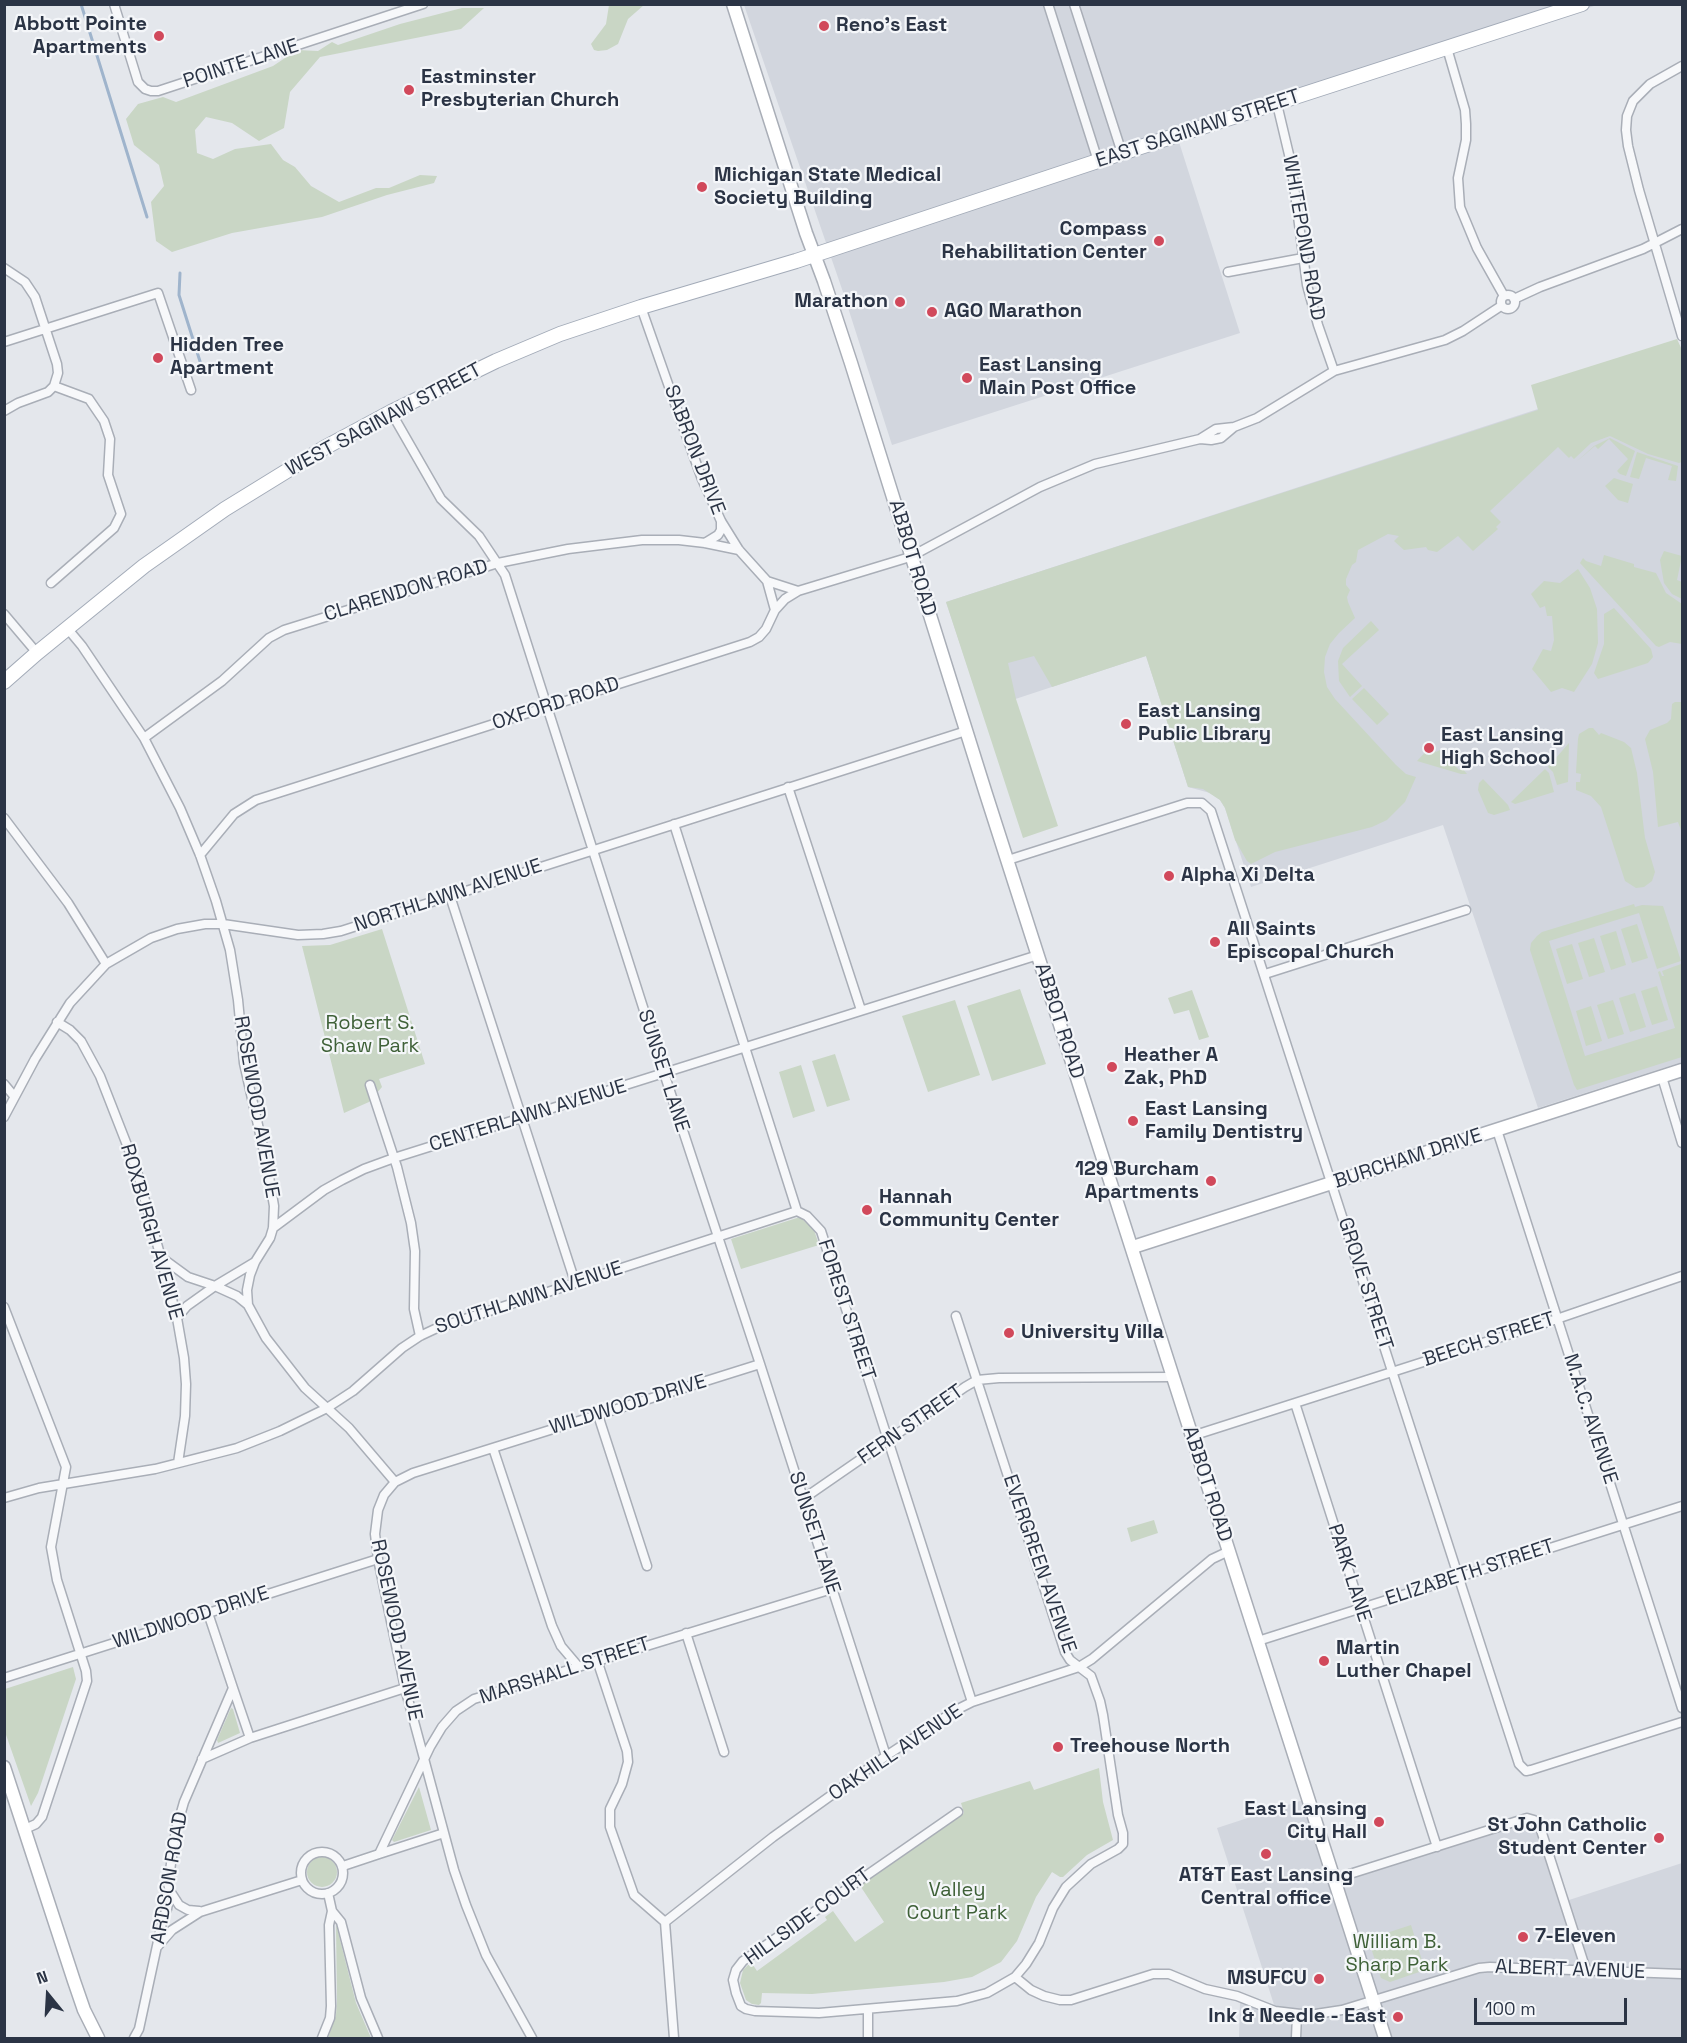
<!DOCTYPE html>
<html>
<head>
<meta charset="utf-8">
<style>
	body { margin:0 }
	#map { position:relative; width:1687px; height:2043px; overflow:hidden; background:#e4e7ec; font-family:"Space Grotesk",sans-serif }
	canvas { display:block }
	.frame { position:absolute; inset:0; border:6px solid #2b3445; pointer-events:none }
	.north { position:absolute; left:18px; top:1965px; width:60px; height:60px; -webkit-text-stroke:4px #f4f6f9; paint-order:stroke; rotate:342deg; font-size:16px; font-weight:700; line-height:24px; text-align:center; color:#2b3445 }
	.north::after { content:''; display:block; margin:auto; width:21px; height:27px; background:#2b3445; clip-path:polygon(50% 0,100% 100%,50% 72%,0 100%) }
	.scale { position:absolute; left:1474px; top:1998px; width:153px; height:27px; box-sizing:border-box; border:3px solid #2b3445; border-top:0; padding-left:8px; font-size:18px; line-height:21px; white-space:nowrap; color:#2b3445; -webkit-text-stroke:4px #f4f6f9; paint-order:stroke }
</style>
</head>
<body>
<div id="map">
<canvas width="1687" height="2043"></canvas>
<div class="frame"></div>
<div class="north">N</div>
<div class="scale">100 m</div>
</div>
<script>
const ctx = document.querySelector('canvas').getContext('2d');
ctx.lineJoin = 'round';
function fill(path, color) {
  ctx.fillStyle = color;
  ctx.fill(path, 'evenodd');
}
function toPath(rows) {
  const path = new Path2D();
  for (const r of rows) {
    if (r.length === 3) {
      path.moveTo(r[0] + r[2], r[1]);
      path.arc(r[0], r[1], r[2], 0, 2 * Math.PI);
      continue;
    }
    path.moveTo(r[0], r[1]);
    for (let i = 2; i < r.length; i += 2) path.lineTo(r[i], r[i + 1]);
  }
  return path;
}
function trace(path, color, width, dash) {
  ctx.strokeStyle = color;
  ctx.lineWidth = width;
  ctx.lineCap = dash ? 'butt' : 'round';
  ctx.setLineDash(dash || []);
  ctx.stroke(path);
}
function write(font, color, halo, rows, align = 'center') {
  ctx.font = font + ' "Space Grotesk",sans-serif';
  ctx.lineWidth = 4.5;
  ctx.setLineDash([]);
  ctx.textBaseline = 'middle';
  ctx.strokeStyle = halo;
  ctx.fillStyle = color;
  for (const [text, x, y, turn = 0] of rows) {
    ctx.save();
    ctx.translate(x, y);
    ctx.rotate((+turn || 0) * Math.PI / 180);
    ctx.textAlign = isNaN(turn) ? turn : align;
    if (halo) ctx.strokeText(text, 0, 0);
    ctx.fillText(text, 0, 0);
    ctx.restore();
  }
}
const built = toPath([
	[744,5,1597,5,1179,142,1240,333,892,445,843,292],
	[1682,362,1682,1062,1538,1108,1443,825,1251,887,1225,808,1220,800,1210,793,1188,787,1146,656,982,710,946,602],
	[1309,1798,1335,1877,1525,1818,1538,1824,1563,1902,1682,1863,1682,2038,1239,2038,1240,2002,1277,2014,1217,1828]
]);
const green = toPath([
	[609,5,644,5,628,19,618,44,607,50,598,51,594,50,591,44,606,24],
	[462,8,484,8,461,29,320,57,290,92,284,128,259,141,232,123,206,117,195,130,197,153,213,159,235,149,271,144,283,160,295,167,311,186,339,202,376,188,389,188,420,175,437,176,434,183,387,195,322,217,232,233,172,252,156,241,151,202,164,186,159,165,134,145,126,119,138,104,163,97,176,102,273,66,297,50,318,51,332,42,338,45,400,24],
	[1677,339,1682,350,1682,462,1679,463,1648,454,1610,436,1591,443,1574,459,1571,456,1569,458,1558,447,1490,511,1501,522,1496,527,1498,529,1473,551,1458,536,1437,552,1428,550,1426,547,1404,550,1394,541,1399,536,1388,534,1358,550,1356,562,1352,565,1346,579,1346,585,1350,590,1347,597,1348,602,1355,618,1339,633,1330,644,1325,657,1324,672,1327,687,1335,699,1396,765,1406,774,1416,777,1405,802,1387,820,1372,827,1275,852,1251,864,1247,861,1235,840,1225,808,1220,800,1203,789,1188,787,1146,656,1052,687,1034,656,1008,663,1016,699,1058,826,1023,838,946,602,1538,410,1531,385],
	[1610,438,1635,451,1626,476,1620,474,1617,471,1628,459,1609,439,1598,449,1595,446,1576,462,1594,446],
	[1637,452,1678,466,1676,481,1668,480,1672,466,1646,458,1639,479,1630,477],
	[1614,478,1633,484,1628,503,1618,500,1605,486],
	[1664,551,1682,556,1677,580,1682,582,1682,599,1672,594,1664,583,1660,560],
	[1604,555,1634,564,1634,567,1656,573,1666,593,1682,604,1682,644,1670,642,1659,647,1656,646,1580,563,1583,558,1586,561,1601,566],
	[1578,569,1590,588,1597,609,1598,643,1592,664,1574,692,1562,688,1551,692,1532,669,1543,649,1551,651,1554,640,1552,616,1547,616,1545,606,1540,608,1531,594,1544,581,1560,583],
	[1614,608,1651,649,1653,657,1648,663,1598,679,1594,673,1604,644,1604,614],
	[1371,621,1379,630,1342,664,1362,686,1350,697,1339,681,1338,661,1343,648],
	[1364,688,1389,714,1377,725,1352,699],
	[1675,702,1682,702,1682,833,1678,822,1658,827,1653,772,1645,739,1650,730,1667,723,1671,719,1672,704],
	[1589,728,1593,728,1599,735,1601,733,1624,742,1631,748,1637,773,1645,838,1655,872,1652,881,1644,887,1636,888,1625,881,1601,807,1591,796,1576,790,1576,782,1580,782,1581,774,1576,773,1578,739,1579,734],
	[1569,743,1568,782,1557,785,1553,772,1548,767],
	[1431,746,1436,752,1440,750,1459,770,1462,768,1467,774,1461,774,1417,761],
	[1545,769,1549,773,1554,792,1515,804,1511,802],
	[1483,779,1508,805,1510,810,1494,815,1488,813,1478,790,1479,783],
	[1634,904,1635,907,1642,905,1663,906,1681,961,1657,969,1639,913,1549,941,1585,1056,1675,1028,1658,972,1660,971,1662,976,1664,976,1662,971,1681,964,1682,1057,1577,1090,1574,1085,1530,950,1531,943,1537,936,1542,932],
	[1637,924,1648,958,1632,963,1621,929],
	[382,929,425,1064,379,1079,382,1087,369,1102,344,1113,302,946,330,945],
	[1616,931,1626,965,1611,970,1600,936],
	[1594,938,1605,972,1589,977,1578,943],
	[1572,944,1583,979,1567,984,1556,949],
	[1657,986,1668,1020,1652,1025,1641,991],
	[1020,989,1046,1064,992,1081,967,1006],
	[1192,990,1209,1037,1199,1040,1189,1010,1174,1014,1168,998],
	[1635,993,1646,1027,1630,1032,1619,998],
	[955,1000,980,1075,928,1092,902,1016],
	[1613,1000,1624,1034,1608,1039,1597,1005],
	[1591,1006,1602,1041,1586,1046,1576,1011],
	[835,1054,850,1100,827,1107,812,1061],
	[801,1065,815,1111,793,1118,779,1072],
	[800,1217,814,1230,819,1245,741,1269,731,1239],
	[1154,1520,1158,1533,1131,1542,1127,1528],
	[73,1667,76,1679,38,1793,31,1806,5,1732,5,1689],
	[231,1708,233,1709,240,1733,218,1743,217,1740],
	[1099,1768,1103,1802,1113,1840,1087,1855,1063,1877,1060,1877,1052,1872,1036,1897,1017,1941,1001,1962,972,1977,944,1982,812,1994,762,1993,761,2003,759,2005,752,2004,746,2000,740,1983,743,1970,748,1965,753,1965,757,1971,827,1920,825,1917,833,1911,855,1942,884,1922,859,1884,964,1813,961,1803,1030,1781,1034,1790],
	[419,1787,431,1830,394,1842,392,1840],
	[322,1872,15],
	[336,1924,356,2003,371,2038,328,2038,336,2015,337,2001],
	[1411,1925,1425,1970,1390,1982,1381,1978,1368,1939]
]);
const stream = toPath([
	[81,4,147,217],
	[180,273,179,295,204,374]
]);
const street = toPath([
	[114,4,138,82,145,89,151,91,158,91,423,4],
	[1048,4,1098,161],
	[1074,4,1122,153],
	[1447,48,1465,110,1466,124,1466,140,1458,178,1460,207,1477,248,1504,296],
	[1682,66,1650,84,1633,101,1627,116,1626,130,1628,146,1639,190,1682,336],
	[1277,104,1291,163,1307,285,1318,325,1334,371],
	[4,268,25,282,35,297,57,364,58,373,54,386],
	[1228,272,1303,258],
	[1508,302,7],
	[1514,299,1540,287,1643,249,1682,229],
	[641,307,686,435,702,479,721,521,739,550,767,581,798,591],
	[4,342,158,293,191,390],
	[4,411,18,403,48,392,54,386],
	[391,412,441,499,479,536,505,575,664,1073,760,1364,886,1756],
	[1200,439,1216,429,1234,427],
	[705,543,718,535,721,530,721,521],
	[767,581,775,610],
	[51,583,114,528,121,514,108,475,110,439,104,421,89,399,54,386],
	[4,614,37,653],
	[67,628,82,646,144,738,180,808,200,855,216,901,230,950,238,1000,244,1063,267,1165,274,1206,273,1228,270,1238,255,1262,250,1275,247,1290,248,1305,266,1338,305,1388,349,1428,395,1482,384,1495,378,1510,375,1534,378,1559,405,1688,454,1870,466,1905,486,1955,532,2038],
	[144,738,222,681,269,638,284,630,498,563,568,549,642,540,679,540,705,543,739,550],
	[788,787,861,1010],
	[4,818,68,903,106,964],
	[674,824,797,1211,807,1216,821,1231,972,1702],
	[200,855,234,814,256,800,750,642,759,637,766,629,775,610,785,599,798,591,910,557,1040,487,1095,464,1200,439,1211,440,1221,438,1234,427,1257,418,1334,371,1445,340,1463,331,1501,306],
	[1008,860,1187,803,1202,803,1211,811,1519,1764,1526,1771,1531,1770,1682,1722],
	[450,896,575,1282],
	[1265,974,1466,910],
	[57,1022,70,1030,81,1041,100,1076,136,1168,161,1258,177,1318,184,1358,186,1384,185,1416,178,1463],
	[1662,1077,1682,1143],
	[4,1084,14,1096],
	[370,1085,397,1167,411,1223,415,1251,414,1309,420,1336],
	[4,1117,35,1059,70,1003,106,964,151,938,177,929,205,924,223,924,298,935,323,934,341,931,966,731],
	[1497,1130,1682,1708],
	[273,1228,324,1190,342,1180,364,1169,394,1158,1038,955],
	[162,1258,188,1277,215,1286,255,1262],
	[4,1307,66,1467,51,1547,57,1580,86,1671,87,1681,42,1817,36,1824,25,1829],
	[956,1316,1065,1652,1070,1660,1091,1676,1100,1701,1103,1715,1118,1815,1123,1833,1123,1844,1118,1849,1091,1864,1066,1887,1053,1908,1039,1943,1026,1964,1015,1977,987,1993,957,2001,819,2013,755,2011,746,2009,741,2006,736,1993,733,1980,736,1970,743,1961,958,1812],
	[177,1318,187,1306,215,1286,237,1296,248,1305],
	[1295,1403,1437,1847],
	[598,1415,647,1566],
	[1192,1436,1545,1323,1682,1276],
	[493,1448,552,1626,561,1646,578,1666],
	[395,1482,413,1473,760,1364],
	[4,1498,39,1488,155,1469,237,1448,280,1431,327,1408,353,1391,402,1348,420,1336,437,1328,797,1211],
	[803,1499,965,1387,977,1380,999,1378,1172,1377],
	[686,1633,724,1752],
	[1258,1641,1682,1506],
	[597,1660,627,1751,628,1762,622,1784,610,1809,610,1827,634,1895,665,1922,674,2038],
	[4,1678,378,1559],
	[233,1688,250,1738],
	[202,1759,250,1738,405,1688],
	[322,1873,21],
	[379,1854,444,1833],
	[343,1866,379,1854,430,1747,442,1727,456,1711,474,1699,832,1589],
	[1334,1879,1527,1818,1534,1820,1540,1827,1586,1970],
	[170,1891,179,1905,188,1910,199,1911],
	[328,1893,332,1911,341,1922,361,1998,378,2038],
	[665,1922,773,1837,886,1756,956,1710,972,1702,1079,1667,1092,1659,1212,1559,1229,1551],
	[158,1946,172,1930,200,1912,302,1880],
	[1015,1977,1031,1990,1044,1996,1060,2000,1071,2000,1153,1974,1169,1974,1205,1989,1237,1996,1275,2011,1309,2015,1342,2010,1479,1968,1490,1967,1682,1974],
	[868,2010,868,2038],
	[134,2038,139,2029,163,1918,167,1909,170,1891,168,1884,176,1830,184,1802,233,1688,208,1613],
	[322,2038,330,2018,331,2006,329,1925,332,1911],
	[1296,2038,1297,2015]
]);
const secondary = toPath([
	[733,4,806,233,824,281,851,363,986,794,1385,2038],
	[1133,1247,1682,1070],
	[4,1767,74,1981,84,2010,98,2038]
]);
const primary = toPath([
	[4,682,37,653,144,566,225,509,324,448,391,412,496,361,560,334,641,307,796,261,1122,153,1582,4]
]);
const markers = [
	[824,26,6,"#d1495b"],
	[159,36,6,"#d1495b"],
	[409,90,6,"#d1495b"],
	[702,187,6,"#d1495b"],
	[1159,241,6,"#d1495b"],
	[900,302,6,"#d1495b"],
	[932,312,6,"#d1495b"],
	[158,358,6,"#d1495b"],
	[967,378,6,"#d1495b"],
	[1126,724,6,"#d1495b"],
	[1429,748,6,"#d1495b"],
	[1169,876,6,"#d1495b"],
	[1215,942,6,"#d1495b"],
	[1112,1067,6,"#d1495b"],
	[1133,1121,6,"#d1495b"],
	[1211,1181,6,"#d1495b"],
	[867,1210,6,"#d1495b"],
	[1009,1333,6,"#d1495b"],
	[1324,1661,6,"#d1495b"],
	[1058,1747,6,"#d1495b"],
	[1379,1822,6,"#d1495b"],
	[1659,1838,6,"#d1495b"],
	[1266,1854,6,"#d1495b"],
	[1523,1937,6,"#d1495b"],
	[1319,1979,6,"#d1495b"],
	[1398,2017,6,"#d1495b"]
];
const poiNames = [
	["Abbott Pointe",147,25,"right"],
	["Apartments",147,48,"right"],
	["Reno's East",836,26],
	["Eastminster",421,78],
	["Presbyterian Church",421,101],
	["Michigan State Medical",714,176],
	["Society Building",714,199],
	["Compass",1147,230,"right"],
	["Rehabilitation Center",1147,253,"right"],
	["Marathon",888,302,"right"],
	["AGO Marathon",944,312],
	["Hidden Tree",170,346],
	["Apartment",170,369],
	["East Lansing",979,366],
	["Main Post Office",979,389],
	["East Lansing",1138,712],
	["Public Library",1138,735],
	["East Lansing",1441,736],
	["High School",1441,759],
	["Alpha Xi Delta",1181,876],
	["All Saints",1227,930],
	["Episcopal Church",1227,953],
	["Heather A",1124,1056],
	["Zak, PhD",1124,1079],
	["East Lansing",1145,1110],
	["Family Dentistry",1145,1133],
	["129 Burcham",1199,1170,"right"],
	["Apartments",1199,1193,"right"],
	["Hannah",879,1198],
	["Community Center",879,1221],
	["University Villa",1021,1333],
	["Martin",1336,1649],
	["Luther Chapel",1336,1672],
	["Treehouse North",1070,1747],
	["East Lansing",1367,1810,"right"],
	["City Hall",1367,1833,"right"],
	["St John Catholic",1647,1826,"right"],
	["Student Center",1647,1849,"right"],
	["AT&T East Lansing",1266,1876,"center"],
	["Central office",1266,1899,"center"],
	["7-Eleven",1535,1937],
	["MSUFCU",1307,1979,"right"],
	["Ink & Needle - East",1386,2017,"right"]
];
const streetNames = [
	["POINTE LANE",241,64,-18],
	["EAST SAGINAW STREET",1198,129,-18],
	["WHITEPOND ROAD",1303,238,80],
	["WEST SAGINAW STREET",384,420,-28],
	["SABRON DRIVE",694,450,69],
	["ABBOT ROAD",912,558,73],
	["CLARENDON ROAD",406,591,-17],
	["OXFORD ROAD",556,704,-18],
	["NORTHLAWN AVENUE",448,896,-18],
	["ABBOT ROAD",1059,1021,72],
	["SUNSET LANE",663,1071,72],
	["ROSEWOOD AVENUE",256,1107,80],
	["CENTERLAWN AVENUE",528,1116,-17],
	["BURCHAM DRIVE",1408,1159,-18],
	["ROXBURGH AVENUE",151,1232,74],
	["GROVE STREET",1365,1284,72],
	["SOUTHLAWN AVENUE",529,1298,-18],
	["FOREST STREET",846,1310,72],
	["BEECH STREET",1489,1340,-18],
	["WILDWOOD DRIVE",628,1405,-17],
	["M.A.C. AVENUE",1590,1419,72],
	["FERN STREET",911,1425,-35],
	["ABBOT ROAD",1207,1484,72],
	["SUNSET LANE",814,1533,72],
	["EVERGREEN AVENUE",1039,1564,71],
	["PARK LANE",1349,1573,72],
	["ELIZABETH STREET",1470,1573,-18],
	["WILDWOOD DRIVE",191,1618,-18],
	["ROSEWOOD AVENUE",396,1630,78],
	["MARSHALL STREET",565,1671,-18],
	["OAKHILL AVENUE",896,1753,-34],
	["ARDSON ROAD",170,1878,-80],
	["HILLSIDE COURT",808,1917,-36],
	["ALBERT AVENUE",1570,1970,2]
];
const parkNames = [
	["Robert S.",370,1024],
	["Shaw Park",370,1047],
	["Valley",957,1891],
	["Court Park",957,1914],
	["William B.",1397,1943],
	["Sharp Park",1397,1966]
];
fill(built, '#d2d6de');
fill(green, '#c9d6c5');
trace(stream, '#9fb4cc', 3);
trace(street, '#a9aeb7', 11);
trace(secondary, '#a9aeb7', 15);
trace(primary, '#a3abb8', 16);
trace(street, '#f7f8fa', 8);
trace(secondary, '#fff', 12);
trace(primary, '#fff', 14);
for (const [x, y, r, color] of markers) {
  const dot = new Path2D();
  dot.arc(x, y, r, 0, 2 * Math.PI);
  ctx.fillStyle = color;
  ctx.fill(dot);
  trace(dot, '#f4f6f9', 2);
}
write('bold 20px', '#2b3445', '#f4f6f9', poiNames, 'left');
write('20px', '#2b3445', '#f4f6f9', streetNames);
write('20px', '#3f6138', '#f4f6f9', parkNames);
</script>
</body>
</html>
